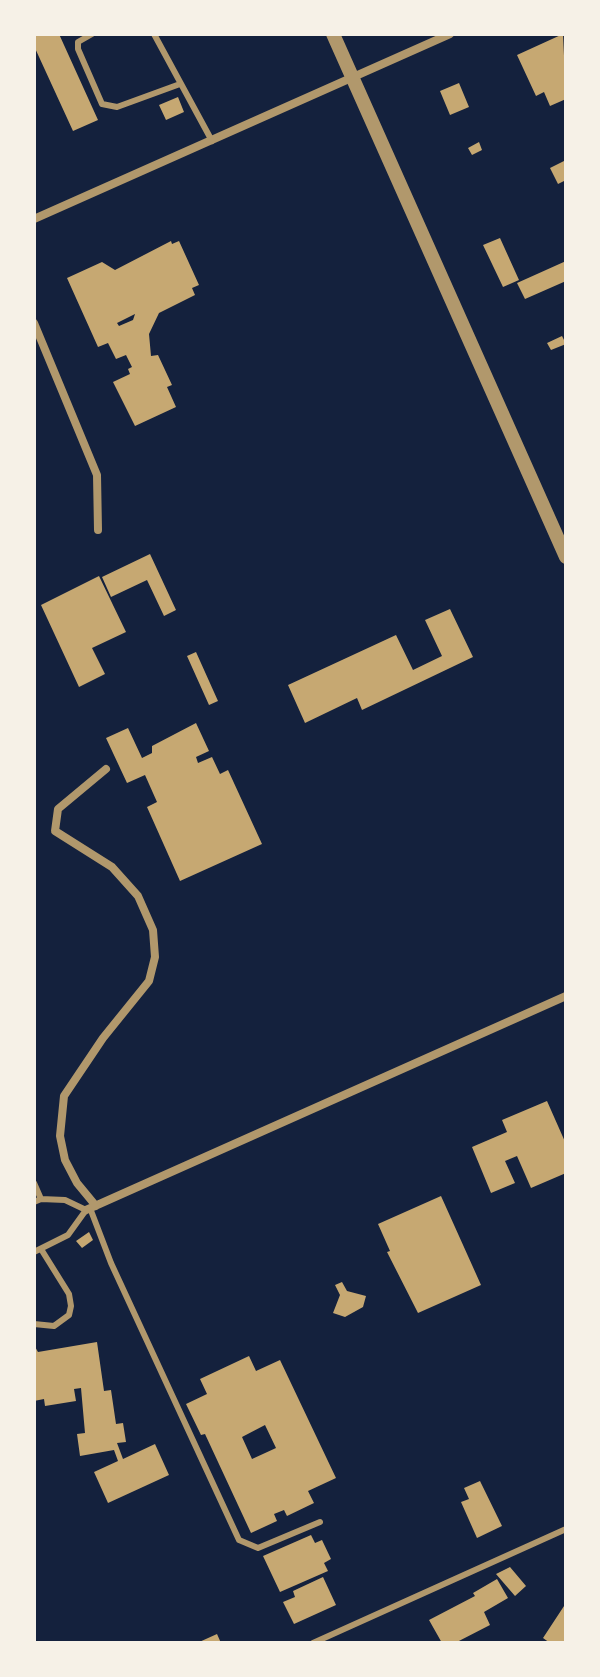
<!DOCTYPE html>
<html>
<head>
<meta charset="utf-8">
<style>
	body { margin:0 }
	#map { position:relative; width:600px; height:1677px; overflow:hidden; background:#14213d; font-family:Helvetica,sans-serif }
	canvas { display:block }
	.frame { position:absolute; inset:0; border:36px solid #f6f1e7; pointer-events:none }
</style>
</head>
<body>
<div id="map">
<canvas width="600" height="1677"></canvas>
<div class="frame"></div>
</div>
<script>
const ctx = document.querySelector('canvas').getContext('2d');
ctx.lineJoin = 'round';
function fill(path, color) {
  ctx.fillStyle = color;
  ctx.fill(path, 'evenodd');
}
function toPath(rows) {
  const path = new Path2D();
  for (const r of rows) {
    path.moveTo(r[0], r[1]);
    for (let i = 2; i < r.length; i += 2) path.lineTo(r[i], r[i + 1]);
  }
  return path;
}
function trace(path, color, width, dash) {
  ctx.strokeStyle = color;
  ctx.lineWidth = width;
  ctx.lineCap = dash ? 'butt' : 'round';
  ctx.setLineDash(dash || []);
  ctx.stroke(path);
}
const building = toPath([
	[34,34,59,34,98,120,73,131,34,46],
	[563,34,566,99,550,106,544,92,536,96,517,55],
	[459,83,469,107,450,115,440,91],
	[178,97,184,112,166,120,159,105],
	[479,142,482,150,472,155,468,148],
	[566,160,566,180,558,184,550,168],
	[500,238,519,280,503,287,483,245],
	[171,241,172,244,179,241,199,285,192,288,195,295,159,313,149,334,151,356,158,355,172,385,167,387,176,407,135,426,113,382,130,374,128,369,132,367,126,355,116,359,108,343,98,347,67,278,102,262,115,270],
	[135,314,133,320,119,326,117,323],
	[566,261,566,281,525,299,517,283],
	[562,336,566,344,551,350,547,343],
	[150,554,176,610,164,616,147,580,111,597,102,577],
	[99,576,126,632,92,648,105,674,79,687,41,605],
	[450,609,473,657,362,710,357,698,305,723,288,685,396,635,413,670,442,656,425,620],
	[196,652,218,701,209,705,187,656],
	[196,723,209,751,196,757,198,763,212,757,220,774,228,770,262,844,180,881,147,807,157,802,145,775,127,783,106,738,128,728,142,758,152,753,152,746],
	[547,1101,566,1144,566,1173,531,1188,517,1156,505,1161,515,1183,491,1193,472,1147,507,1132,502,1120],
	[441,1196,481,1285,418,1313,387,1252,390,1251,378,1224],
	[89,1232,93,1240,82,1248,76,1241],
	[342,1282,347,1291,366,1296,363,1307,345,1317,333,1313,340,1295,335,1285],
	[97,1342,104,1391,111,1390,116,1424,123,1423,126,1442,117,1443,123,1459,155,1444,169,1475,108,1503,94,1472,118,1461,114,1450,80,1456,77,1434,85,1433,81,1388,74,1389,76,1401,45,1406,44,1399,34,1401,34,1345,38,1352],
	[249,1356,256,1371,280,1360,336,1478,308,1491,314,1503,287,1516,284,1510,274,1514,277,1521,251,1533,205,1434,201,1435,186,1404,207,1394,200,1379],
	[265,1425,276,1448,252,1459,242,1437],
	[480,1481,502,1526,477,1538,461,1502,469,1499,464,1488],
	[311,1535,315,1543,322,1540,331,1559,324,1563,328,1571,280,1592,263,1556],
	[510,1567,526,1586,515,1596,496,1574],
	[323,1577,336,1605,294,1624,283,1602,295,1597,293,1591],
	[497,1579,508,1598,484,1612,490,1625,455,1643,442,1643,429,1620,475,1596,473,1593],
	[566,1603,566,1643,550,1643,543,1638],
	[217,1634,221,1643,197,1643]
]);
const service = toPath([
	[92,34,78,42,78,49,102,104,117,107,180,84],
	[154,34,212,141],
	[34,1183,41,1199],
	[34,1202,41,1199,65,1200,86,1210,68,1235,34,1252],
	[90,1208,111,1263,239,1540,258,1548,320,1522],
	[34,1324,54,1326,69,1315,71,1306,69,1294,41,1249],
	[313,1643,566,1529]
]);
const minor = toPath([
	[34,219,450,34],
	[34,323,97,475,98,530],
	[96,1206,77,1183,65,1160,60,1136,64,1096,103,1038,149,981,155,957,153,930,138,896,112,867,55,831,58,809,106,769],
	[86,1210,566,996]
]);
const tertiary = toPath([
	[333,34,566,557]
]);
fill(building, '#c6a872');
trace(service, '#b1986c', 6);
trace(minor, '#b1986c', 8);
trace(tertiary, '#b1986c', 14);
</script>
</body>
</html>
